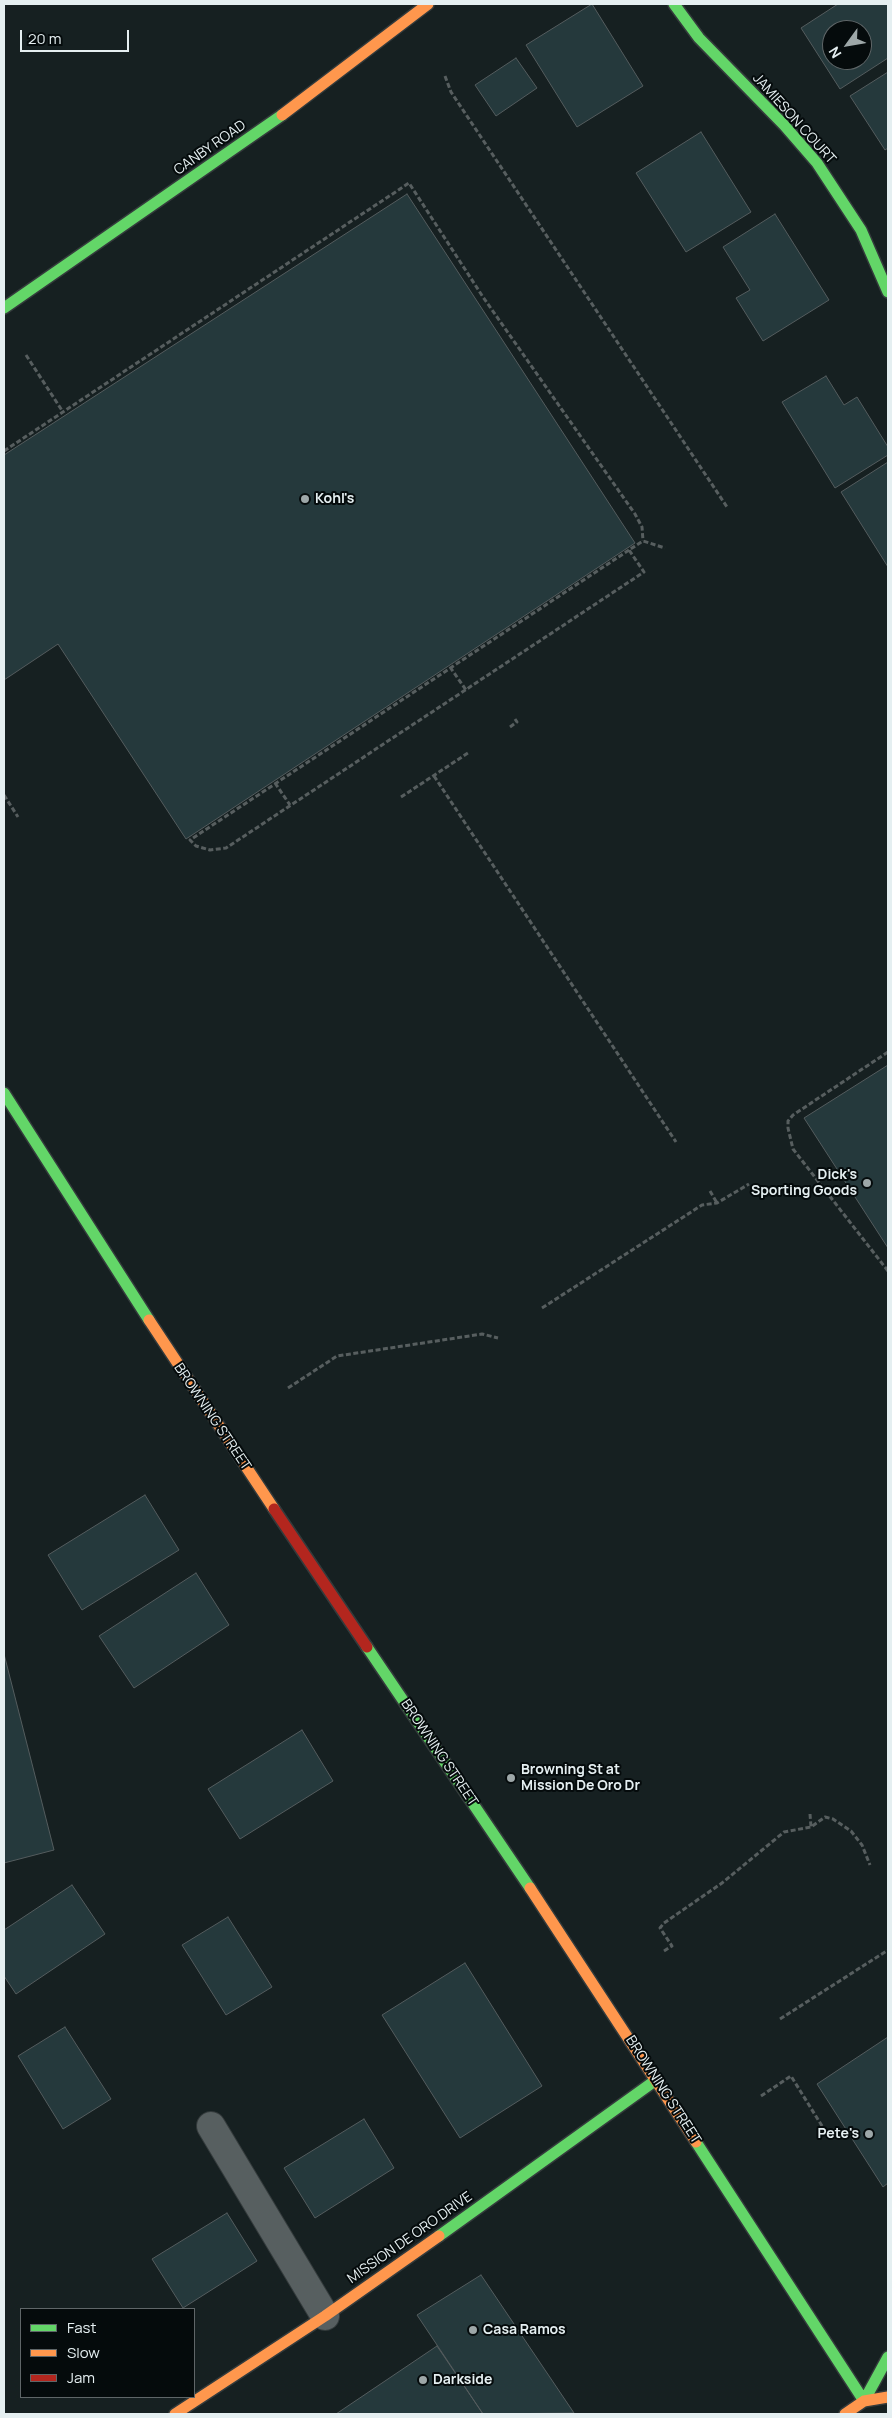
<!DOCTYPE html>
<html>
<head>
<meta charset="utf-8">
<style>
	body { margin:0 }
	#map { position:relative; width:892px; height:2418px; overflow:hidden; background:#162021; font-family:Manrope,sans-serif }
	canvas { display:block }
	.frame { position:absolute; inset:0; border:5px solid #e5eff1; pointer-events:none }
	.legend { position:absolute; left:20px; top:2308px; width:175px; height:90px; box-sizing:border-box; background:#050b0c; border:1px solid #5f6668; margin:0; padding:6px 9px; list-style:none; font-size:15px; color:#e5eff1 }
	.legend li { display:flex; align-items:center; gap:10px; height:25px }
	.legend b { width:25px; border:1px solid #5f6668 }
	.north { position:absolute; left:822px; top:20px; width:50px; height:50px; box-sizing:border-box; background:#050b0c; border:1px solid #5f6668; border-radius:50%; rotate:238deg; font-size:14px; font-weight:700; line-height:20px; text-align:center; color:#e5eff1 }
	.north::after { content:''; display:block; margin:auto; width:18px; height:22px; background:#9da7a8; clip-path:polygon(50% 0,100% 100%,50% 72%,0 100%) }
	.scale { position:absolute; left:20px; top:30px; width:109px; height:22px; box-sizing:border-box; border:2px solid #e5eff1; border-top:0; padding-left:6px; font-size:15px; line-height:18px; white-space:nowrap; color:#e5eff1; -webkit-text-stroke:4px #050b0c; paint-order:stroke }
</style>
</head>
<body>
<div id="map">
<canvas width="892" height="2418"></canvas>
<div class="frame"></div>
<ul class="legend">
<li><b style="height:6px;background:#63d668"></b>Fast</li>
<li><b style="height:6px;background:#ff974d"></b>Slow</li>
<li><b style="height:6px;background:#b3261e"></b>Jam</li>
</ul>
<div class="north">N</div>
<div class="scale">20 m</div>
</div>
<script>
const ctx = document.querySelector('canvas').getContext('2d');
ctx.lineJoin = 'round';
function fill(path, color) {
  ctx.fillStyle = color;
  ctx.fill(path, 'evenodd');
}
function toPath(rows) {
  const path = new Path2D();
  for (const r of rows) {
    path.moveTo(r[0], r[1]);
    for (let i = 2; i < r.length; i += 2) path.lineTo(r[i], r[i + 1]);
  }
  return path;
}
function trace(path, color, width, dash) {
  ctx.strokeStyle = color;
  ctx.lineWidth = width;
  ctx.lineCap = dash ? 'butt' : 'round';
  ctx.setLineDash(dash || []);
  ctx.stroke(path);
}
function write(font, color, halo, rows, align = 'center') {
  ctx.font = font + ' Manrope,sans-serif';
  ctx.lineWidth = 4;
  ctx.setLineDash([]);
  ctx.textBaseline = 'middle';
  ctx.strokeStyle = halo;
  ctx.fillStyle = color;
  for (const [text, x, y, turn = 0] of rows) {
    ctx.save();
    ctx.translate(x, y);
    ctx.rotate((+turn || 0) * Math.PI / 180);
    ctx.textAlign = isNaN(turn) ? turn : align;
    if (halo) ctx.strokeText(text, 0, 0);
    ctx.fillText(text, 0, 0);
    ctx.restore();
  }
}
const building = toPath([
	[592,4,643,86,577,127,526,45,592,4],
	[838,4,888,4,888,58,840,89,801,28,838,4],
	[832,30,862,30,862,60,832,60,832,30],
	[516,58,537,88,496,116,475,85,516,58],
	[888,72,888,148,885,150,850,96,888,72],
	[701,132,751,212,686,252,636,173,701,132],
	[407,194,635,543,186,839,58,644,4,680,4,455,407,194],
	[775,214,829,300,763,341,736,298,750,290,723,247,775,214],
	[826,376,844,405,857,397,888,447,888,455,835,488,782,402,826,376],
	[888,462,888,567,841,492,888,462],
	[888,1065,888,1248,804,1118,888,1065],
	[145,1495,179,1550,82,1610,48,1555,145,1495],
	[196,1573,229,1625,134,1688,99,1636,196,1573],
	[4,1654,54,1850,4,1863,4,1654],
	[302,1730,333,1781,240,1839,208,1789,302,1730],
	[72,1885,105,1934,16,1994,4,1976,4,1930,72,1885],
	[228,1917,272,1987,226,2015,182,1945,228,1917],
	[465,1963,542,2086,460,2138,382,2015,465,1963],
	[65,2027,111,2099,63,2129,18,2056,65,2027],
	[888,2037,888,2183,883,2187,817,2084,888,2037],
	[364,2119,394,2168,315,2218,284,2168,364,2119],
	[227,2213,257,2261,183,2308,152,2259,227,2213],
	[481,2275,574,2413,483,2414,417,2315,481,2275],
	[437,2346,483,2414,336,2414,437,2346]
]);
const path = toPath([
	[445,76,451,92,727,507],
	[26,355,63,412],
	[4,451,409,183,483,297,635,514,642,527,643,541],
	[629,550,190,840,196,846,210,850,226,848,644,572,629,550,643,541,665,548],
	[450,667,466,690],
	[510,727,517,722,515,719],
	[434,776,676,1142],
	[275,783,290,805],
	[4,795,18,817],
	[401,797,468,753],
	[888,1052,793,1115,788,1121,788,1128,793,1149,888,1271],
	[710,1191,717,1203],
	[542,1308,702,1205,717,1203,749,1184],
	[288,1388,337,1356,482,1334,498,1338],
	[810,1814,811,1827],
	[664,1951,672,1946,660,1928,664,1923,722,1883,784,1832,811,1827,825,1817,833,1819,851,1831,862,1845,870,1865],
	[780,2019,888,1950],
	[761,2096,791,2076,827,2134,840,2126]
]);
const street = toPath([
	[211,2126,325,2316]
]);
const fast = toPath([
	[674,4,699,38,784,125,817,163,861,230,888,292],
	[4,308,282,115],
	[4,1093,149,1320],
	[367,1647,530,1888],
	[696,2142,864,2401],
	[439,2236,656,2080],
	[864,2401,888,2357]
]);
const slow = toPath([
	[282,115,428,4],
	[149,1320,274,1509],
	[530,1888,696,2142],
	[175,2414,325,2316,439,2236],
	[845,2414,864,2401,888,2397]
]);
const jam = toPath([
	[274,1509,367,1647]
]);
const markers = [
	[305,499,5,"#9da7a8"],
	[867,1183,5,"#9da7a8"],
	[511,1778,5,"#9da7a8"],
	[869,2134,5,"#9da7a8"],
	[473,2330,5,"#9da7a8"],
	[423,2380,5,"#9da7a8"]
];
const streetNames = [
	["JAMIESON COURT",794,119,48],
	["CANBY ROAD",210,148,-35],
	["BROWNING STREET",212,1417,56],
	["BROWNING STREET",439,1753,56],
	["BROWNING STREET",663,2090,57],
	["MISSION DE ORO DRIVE",410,2238,-35]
];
const poiNames = [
	["Kohl's",315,499],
	["Dick's",857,1175,"right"],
	["Sporting Goods",857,1191,"right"],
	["Browning St at",521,1770],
	["Mission De Oro Dr",521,1786],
	["Pete's",859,2134,"right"],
	["Casa Ramos",483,2330],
	["Darkside",433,2380]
];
fill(building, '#25393c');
trace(building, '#545c5e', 1);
trace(street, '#343b3c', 30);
trace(fast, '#343b3c', 14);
trace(slow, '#343b3c', 14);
trace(jam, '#343b3c', 14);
trace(path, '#575e5f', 3, [5, 2.5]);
trace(street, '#575f60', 28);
trace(fast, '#63d668', 11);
trace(slow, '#ff974d', 11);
trace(jam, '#b3261e', 11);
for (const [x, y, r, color] of markers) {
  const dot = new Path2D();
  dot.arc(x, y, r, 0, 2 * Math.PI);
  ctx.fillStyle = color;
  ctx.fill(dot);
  trace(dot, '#050b0c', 2);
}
write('14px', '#e5eff1', '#050b0c', streetNames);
write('bold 14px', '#e5eff1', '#050b0c', poiNames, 'left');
</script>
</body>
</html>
